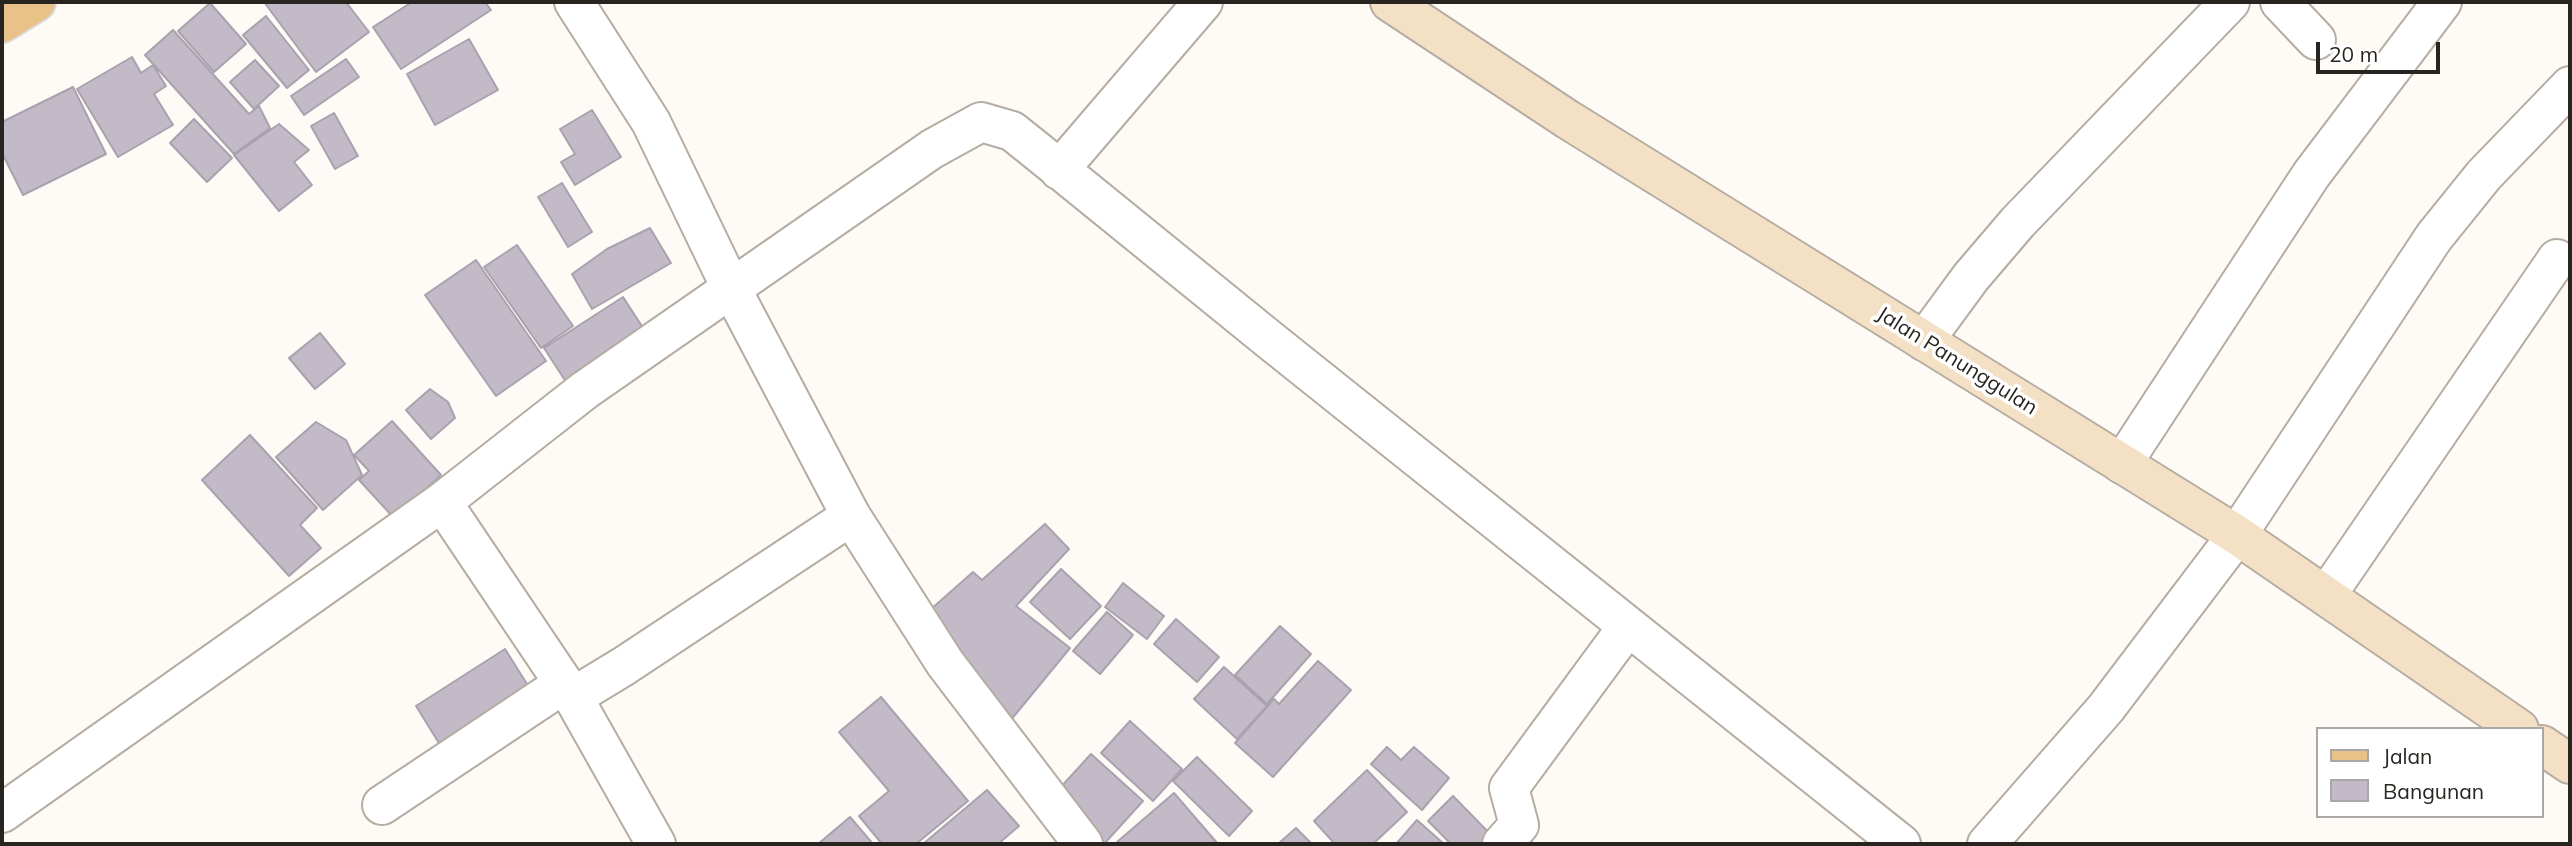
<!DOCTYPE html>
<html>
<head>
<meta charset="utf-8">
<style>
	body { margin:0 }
	#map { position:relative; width:2572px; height:846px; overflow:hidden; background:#fefaf6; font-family:Mulish,sans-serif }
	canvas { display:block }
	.frame { position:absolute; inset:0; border:4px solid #282521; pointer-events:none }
	.legend { position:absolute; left:2316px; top:727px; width:228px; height:91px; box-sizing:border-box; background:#fff; border:2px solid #a9a8a6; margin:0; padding:9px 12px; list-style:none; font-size:21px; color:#282521 }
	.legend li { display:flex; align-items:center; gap:14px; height:35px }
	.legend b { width:35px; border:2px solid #a9a8a6 }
	.scale { position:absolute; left:2316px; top:42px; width:124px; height:32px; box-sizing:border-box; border:4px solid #282521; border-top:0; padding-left:9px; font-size:21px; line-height:24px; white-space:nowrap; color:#282521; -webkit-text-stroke:5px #fff; paint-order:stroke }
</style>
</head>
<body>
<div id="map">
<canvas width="2572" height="846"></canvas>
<div class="frame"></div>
<ul class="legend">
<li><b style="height:9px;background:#e9c289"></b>Jalan</li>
<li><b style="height:19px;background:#c2bbc7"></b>Bangunan</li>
</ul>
<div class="scale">20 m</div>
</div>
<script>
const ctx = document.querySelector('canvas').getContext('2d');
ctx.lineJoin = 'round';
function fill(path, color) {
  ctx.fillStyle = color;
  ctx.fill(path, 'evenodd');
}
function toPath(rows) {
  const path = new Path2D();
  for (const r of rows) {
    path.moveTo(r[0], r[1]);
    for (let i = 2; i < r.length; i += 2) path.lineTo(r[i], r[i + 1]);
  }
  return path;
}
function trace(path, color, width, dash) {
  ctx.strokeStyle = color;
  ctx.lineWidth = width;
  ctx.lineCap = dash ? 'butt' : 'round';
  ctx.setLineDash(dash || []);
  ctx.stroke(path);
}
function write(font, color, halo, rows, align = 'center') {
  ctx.font = font + ' Mulish,sans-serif';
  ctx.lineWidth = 7;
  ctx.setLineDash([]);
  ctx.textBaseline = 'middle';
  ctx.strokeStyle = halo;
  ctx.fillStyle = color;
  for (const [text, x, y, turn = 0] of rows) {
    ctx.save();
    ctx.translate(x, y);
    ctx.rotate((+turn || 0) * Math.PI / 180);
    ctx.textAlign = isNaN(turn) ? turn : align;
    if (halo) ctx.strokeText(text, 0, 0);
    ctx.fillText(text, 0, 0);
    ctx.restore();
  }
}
const building = toPath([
	[264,2,346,2,369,32,316,72,264,2],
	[412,2,485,2,491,10,401,69,373,27,412,2],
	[210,3,246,44,214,72,178,31,210,3],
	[266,16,309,70,287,88,243,35,266,16],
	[173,30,249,114,259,106,270,128,234,154,145,55,173,30],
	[469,39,498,90,435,125,407,74,469,39],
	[132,57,141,73,153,65,166,86,154,94,173,125,118,157,77,89,132,57],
	[346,59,359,77,304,115,291,96,346,59],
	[255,60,279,86,254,109,230,82,255,60],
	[73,87,106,154,23,195,2,153,2,122,73,87],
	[592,110,621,157,575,185,561,162,575,154,560,129,592,110],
	[334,113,358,156,335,169,311,126,334,113],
	[194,119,232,158,207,182,170,143,194,119],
	[279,124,309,150,294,162,312,185,279,211,234,155,279,124],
	[562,183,592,232,568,247,538,197,562,183],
	[650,228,671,263,592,309,572,274,607,249,650,228],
	[517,245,573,326,541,348,484,267,517,245],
	[476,260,546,361,496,396,425,295,476,260],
	[623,297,649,337,570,388,544,348,623,297],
	[320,333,345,364,315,389,289,358,320,333],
	[430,389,448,402,455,418,431,439,406,410,430,389],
	[392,421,441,475,394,518,359,480,369,471,354,455,392,421],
	[316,422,346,440,362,475,323,510,276,457,316,422],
	[250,435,317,508,300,525,321,548,289,576,202,480,250,435],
	[1045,524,1069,549,1016,606,1070,648,1001,732,921,618,973,572,982,580,1045,524],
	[1061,569,1101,606,1070,639,1030,602,1061,569],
	[1123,583,1164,616,1147,639,1105,607,1123,583],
	[1107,612,1133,635,1100,674,1073,651,1107,612],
	[1176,619,1219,657,1197,682,1154,644,1176,619],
	[1280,626,1311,654,1267,704,1235,675,1280,626],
	[505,649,532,692,442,748,416,706,505,649],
	[1318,661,1351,690,1273,777,1235,743,1274,699,1279,704,1318,661],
	[1224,667,1267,706,1237,739,1194,699,1224,667],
	[881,697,968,801,916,844,882,844,859,816,889,791,839,732,881,697],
	[1130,721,1182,769,1153,801,1101,753,1130,721],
	[1387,747,1401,760,1414,747,1449,778,1422,810,1371,764,1387,747],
	[1091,754,1143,801,1104,844,1100,844,1050,799,1091,754],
	[1197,757,1252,811,1229,836,1173,781,1197,757],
	[1367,770,1407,812,1373,844,1335,844,1314,821,1367,770],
	[987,790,1019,826,998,844,923,844,987,790],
	[1174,793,1218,844,1119,844,1117,842,1174,793],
	[1453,796,1497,841,1494,844,1451,844,1428,821,1453,796],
	[850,817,873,844,818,844,850,817],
	[1417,820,1444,844,1396,844,1417,820],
	[1296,828,1312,844,1278,844,1296,828]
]);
const minor = toPath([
	[2280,2,2316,40],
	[1059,170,1203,2],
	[1924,341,1971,277,2018,222,2230,2],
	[2122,464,2311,175,2442,2],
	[442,502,573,697,624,666,851,516],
	[2326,596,2557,259],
	[573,697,656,844],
	[382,805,562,685],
	[2,813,442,502,585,390,932,149,981,122,1012,131,1037,151,1271,341,1901,844],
	[1502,844,1519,825,1509,788,1628,626],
	[1987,844,2106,708,2237,535,2434,237,2484,175,2570,86]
]);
const tertiary = toPath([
	[574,2,651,122,732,290,851,516,945,663,1083,844]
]);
const secondary = toPath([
	[1390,2,1567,119,2237,535,2519,729],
	[2542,745,2570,764]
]);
const primary = toPath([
	[2,23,36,2]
]);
const streetNames = [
	["Jalan Panunggulan",1957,361,32]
];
fill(building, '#c2bbc7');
trace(building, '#a9a2ae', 2);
trace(minor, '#b5aca2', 42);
trace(tertiary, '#b5aca2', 42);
trace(secondary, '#b5aca2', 42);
trace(primary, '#d8d8d7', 42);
trace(minor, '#fff', 38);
trace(tertiary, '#fff', 38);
trace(secondary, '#f4e0c4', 38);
trace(primary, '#e9c289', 38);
write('21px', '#282521', '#fff', streetNames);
</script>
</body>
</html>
